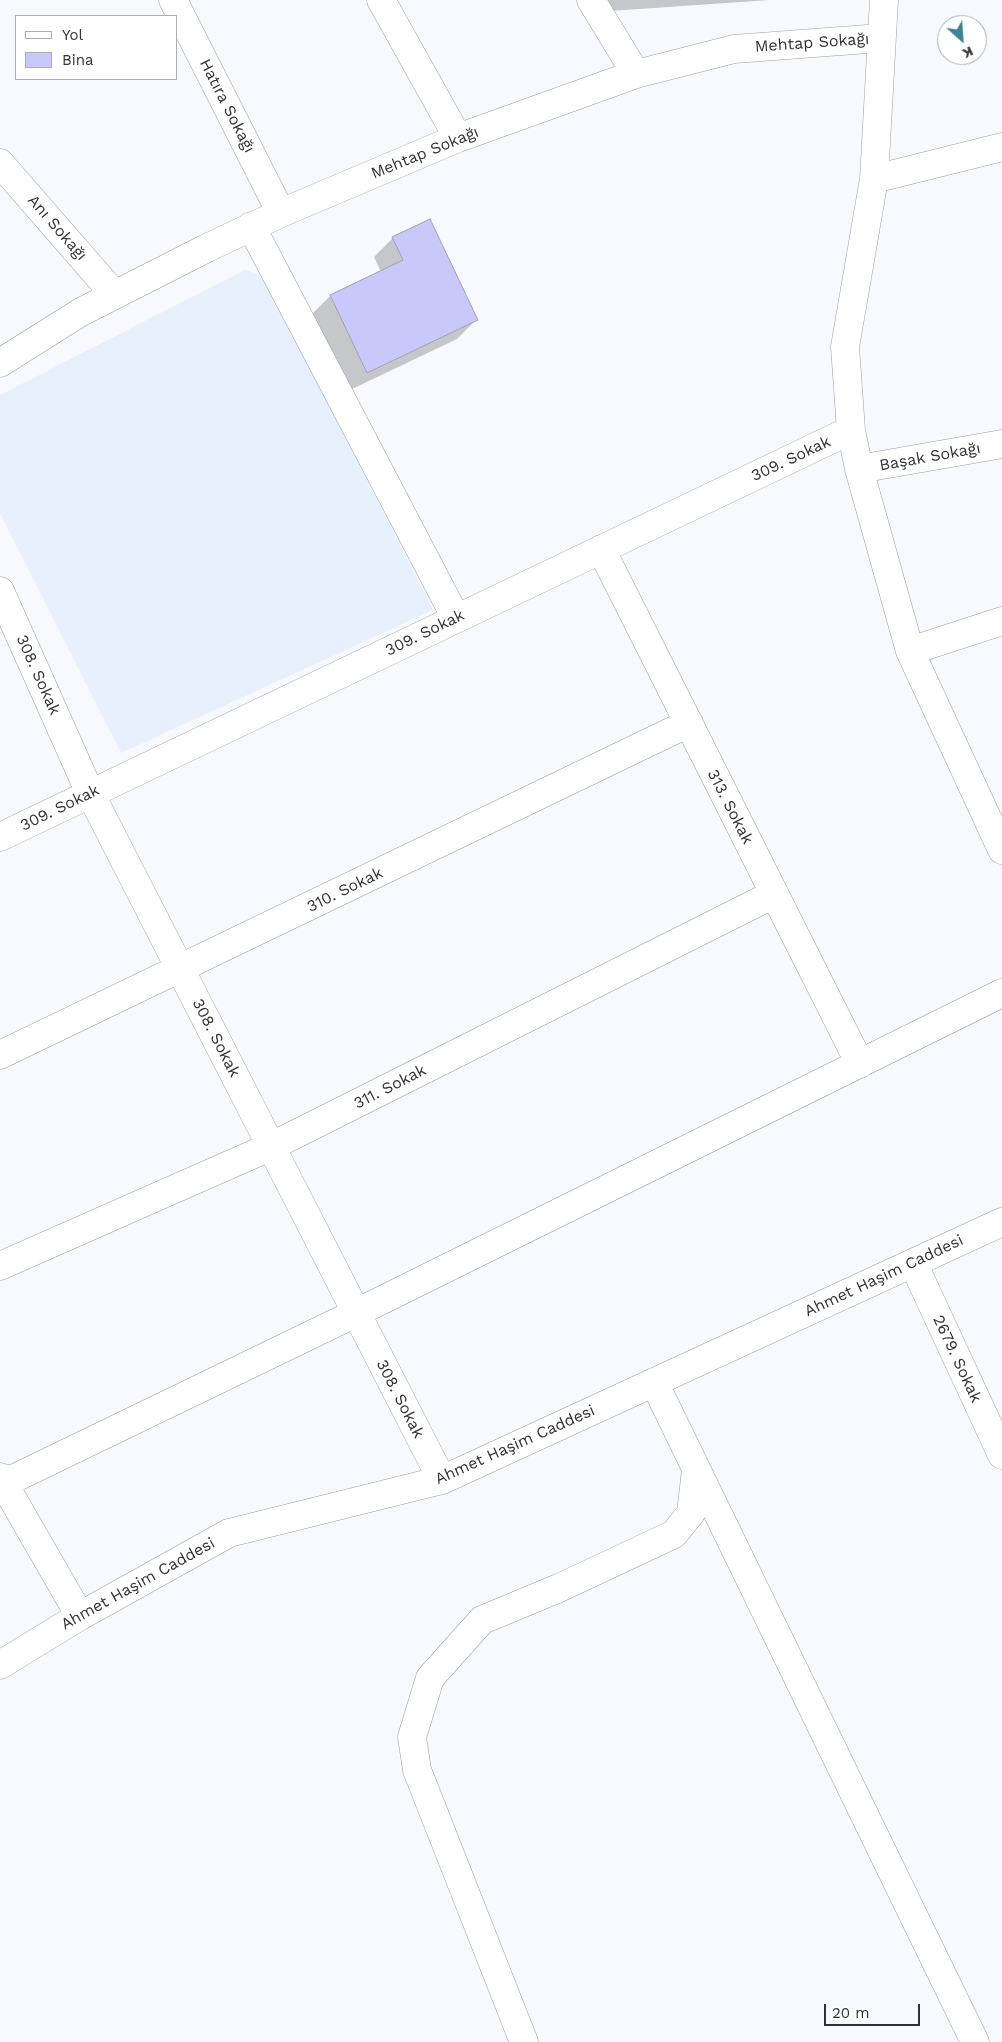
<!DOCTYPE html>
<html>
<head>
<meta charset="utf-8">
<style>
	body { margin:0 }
	#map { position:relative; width:1002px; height:2042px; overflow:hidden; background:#f7f9fe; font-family:"Work Sans",sans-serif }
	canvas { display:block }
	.legend { position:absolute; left:15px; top:15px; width:162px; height:65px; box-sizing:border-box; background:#fff; border:1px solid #acadaf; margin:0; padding:6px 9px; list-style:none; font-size:15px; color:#303236 }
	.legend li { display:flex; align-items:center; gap:10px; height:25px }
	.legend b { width:25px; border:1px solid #acadaf }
	.north { position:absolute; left:937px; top:15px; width:50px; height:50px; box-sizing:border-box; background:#fff; border:1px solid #acadaf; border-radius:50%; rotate:154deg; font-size:14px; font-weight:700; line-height:20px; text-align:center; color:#303236 }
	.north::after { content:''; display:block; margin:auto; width:18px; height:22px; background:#408492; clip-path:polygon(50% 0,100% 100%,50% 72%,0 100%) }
	.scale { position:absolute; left:824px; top:2004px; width:96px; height:22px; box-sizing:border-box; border:2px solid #303236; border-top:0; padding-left:6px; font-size:15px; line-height:18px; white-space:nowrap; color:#303236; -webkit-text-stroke:4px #fff; paint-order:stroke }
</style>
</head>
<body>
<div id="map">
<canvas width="1002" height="2042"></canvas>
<ul class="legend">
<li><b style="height:6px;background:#fff"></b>Yol</li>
<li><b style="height:14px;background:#c8c9fa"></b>Bina</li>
</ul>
<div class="north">K</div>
<div class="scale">20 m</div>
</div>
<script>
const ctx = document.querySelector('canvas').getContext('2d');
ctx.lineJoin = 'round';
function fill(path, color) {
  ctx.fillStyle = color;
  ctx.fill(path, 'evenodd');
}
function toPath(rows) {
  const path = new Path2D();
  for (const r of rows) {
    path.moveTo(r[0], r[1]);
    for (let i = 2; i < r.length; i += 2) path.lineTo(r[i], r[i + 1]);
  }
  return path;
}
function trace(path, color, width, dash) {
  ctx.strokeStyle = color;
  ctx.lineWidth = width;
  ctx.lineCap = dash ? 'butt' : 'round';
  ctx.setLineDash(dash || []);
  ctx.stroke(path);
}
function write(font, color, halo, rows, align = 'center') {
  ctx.font = font + ' "Work Sans",sans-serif';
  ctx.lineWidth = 4;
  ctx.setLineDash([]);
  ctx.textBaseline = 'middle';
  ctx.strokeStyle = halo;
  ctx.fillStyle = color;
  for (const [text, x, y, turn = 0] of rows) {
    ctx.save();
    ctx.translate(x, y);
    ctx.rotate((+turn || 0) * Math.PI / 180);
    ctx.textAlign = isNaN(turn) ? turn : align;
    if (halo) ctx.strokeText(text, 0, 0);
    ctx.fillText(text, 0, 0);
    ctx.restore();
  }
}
const built = toPath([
	[245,270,263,276,433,610,121,753,0,513,0,395]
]);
const shadow = toPath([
	[605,0,770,0,610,11],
	[429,221,476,320,457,339,348,391,311,315,330,296,381,272,374,257,393,238]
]);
const building = toPath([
	[430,219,478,320,367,373,330,295,403,260,392,237,430,219]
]);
const minor = toPath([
	[173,0,281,213],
	[381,0,458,138],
	[591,0,636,74],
	[884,0,874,179,845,347,851,430,859,469,910,651,1002,850],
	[0,163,114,294],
	[874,179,1002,147],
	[251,226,456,618],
	[0,363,81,312,207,248,281,213,458,138,636,74,734,49,881,38],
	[859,469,1002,444],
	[601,549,860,1064],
	[0,591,90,793,442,1480],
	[910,651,1002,621],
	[0,837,851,430],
	[0,1055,689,723],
	[913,1263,1002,1455],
	[0,1266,272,1146,774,894],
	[654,1382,975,2042],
	[0,1477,80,1616],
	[2,1481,15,1478,356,1313,1002,993],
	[0,1665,80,1616,229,1533,442,1480,1002,1222],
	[524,2042,417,1770,412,1737,430,1678,482,1620,559,1588,674,1534,691,1513,696,1470]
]);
const streetNames = [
	["Mehtap Sokağı",812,43,-4],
	["Hatıra Sokağı",227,106,63],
	["Mehtap Sokağı",425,153,-22],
	["Anı Sokağı",57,228,49],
	["Başak Sokağı",930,457,-10],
	["309. Sokak",791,459,-25],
	["309. Sokak",425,633,-26],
	["308. Sokak",38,675,66],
	["313. Sokak",730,807,63],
	["309. Sokak",60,808,-26],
	["310. Sokak",345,890,-26],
	["308. Sokak",216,1038,63],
	["311. Sokak",390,1087,-27],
	["Ahmet Haşim Caddesi",884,1276,-25],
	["2679. Sokak",957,1359,65],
	["308. Sokak",400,1399,63],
	["Ahmet Haşim Caddesi",515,1445,-24],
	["Ahmet Haşim Caddesi",138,1584,-29]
];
fill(built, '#e8effd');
fill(shadow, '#0003');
fill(building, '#c8c9fa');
trace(building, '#a0a1ac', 1);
trace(minor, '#9a9fa9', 29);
trace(minor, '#fff', 28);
write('16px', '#303236', '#fff', streetNames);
</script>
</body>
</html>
